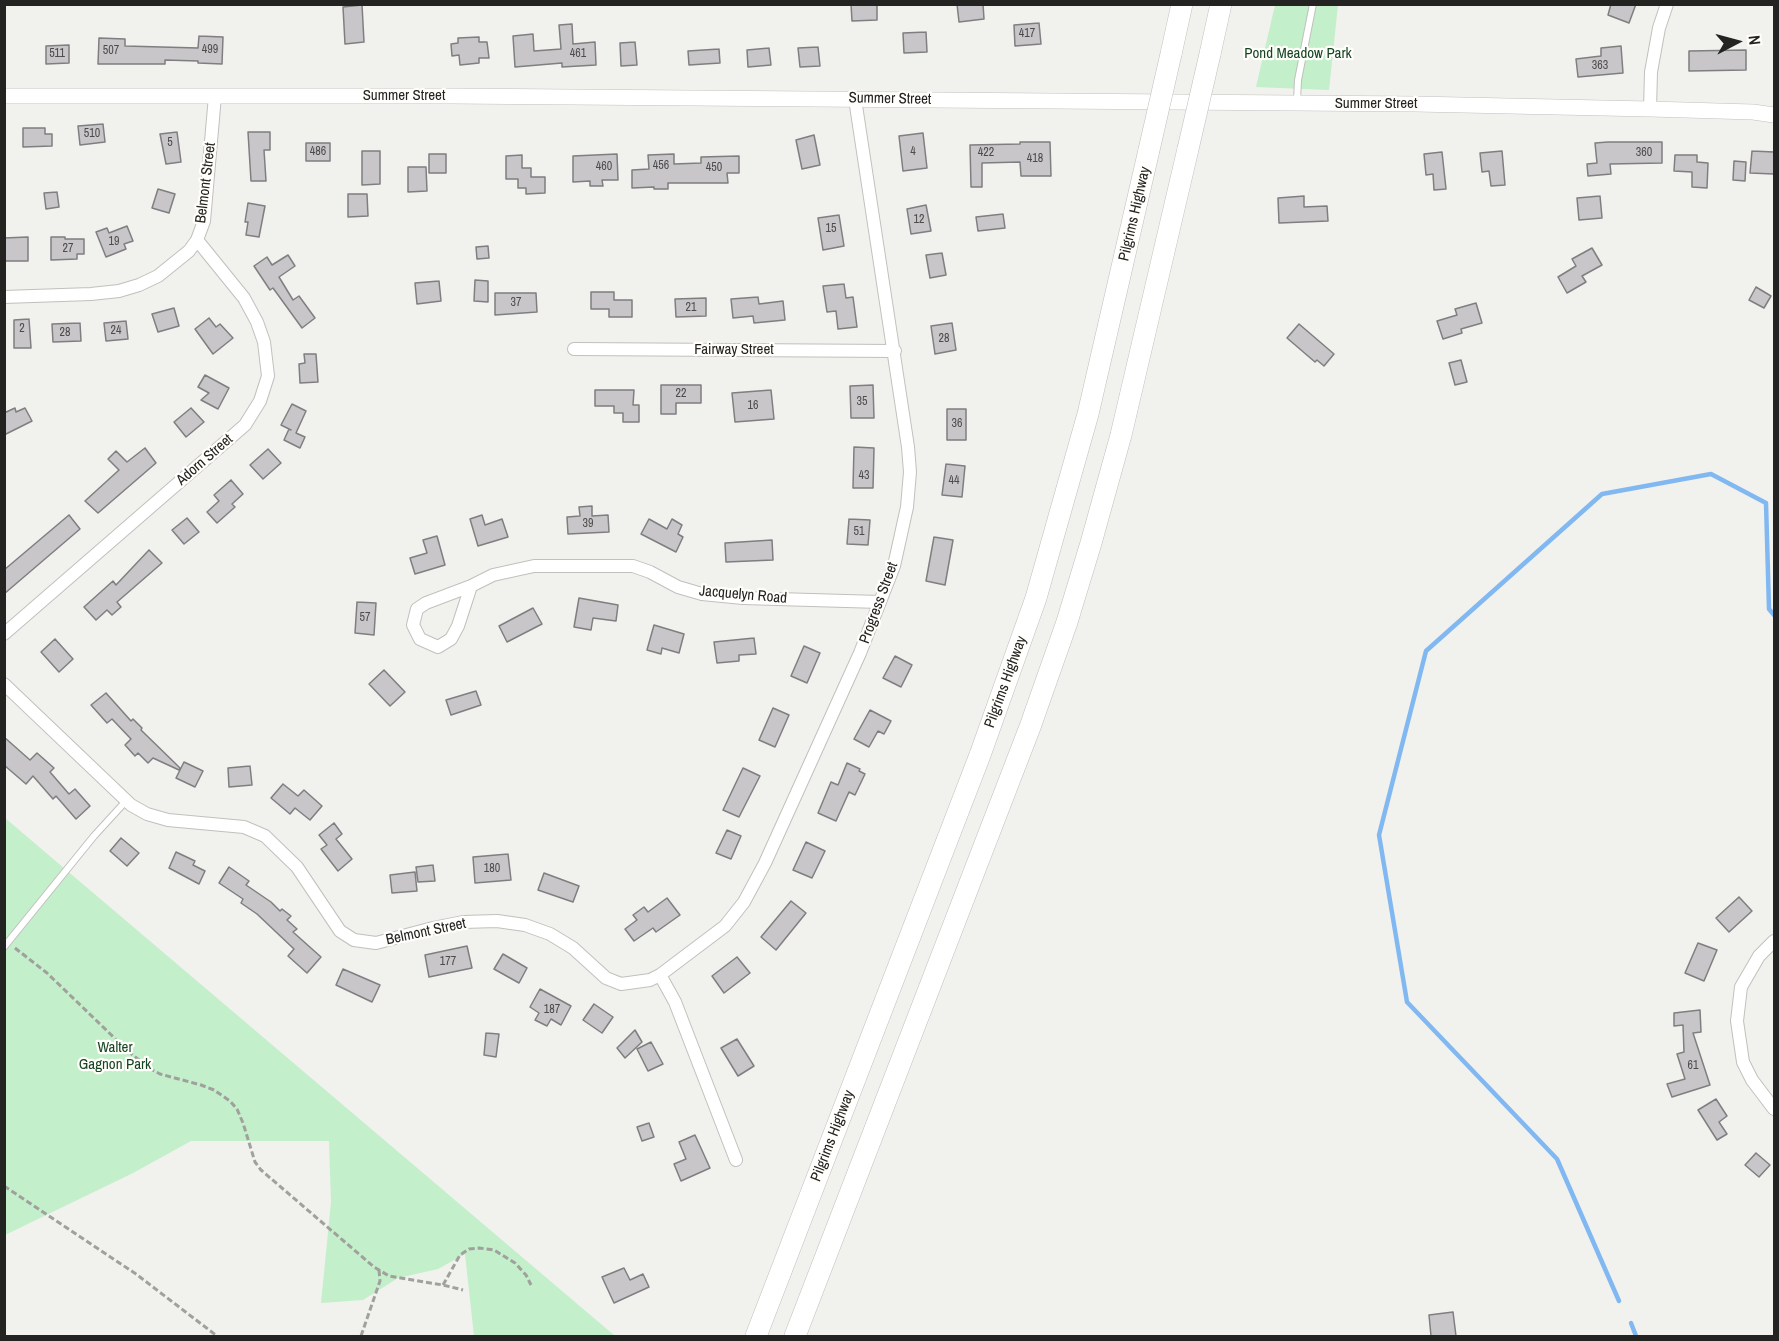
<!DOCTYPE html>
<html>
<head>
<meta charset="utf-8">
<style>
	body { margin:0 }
	#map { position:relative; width:1779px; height:1341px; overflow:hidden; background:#f1f1ee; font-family:"Archivo Narrow",sans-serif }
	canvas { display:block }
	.frame { position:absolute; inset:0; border:6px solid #232321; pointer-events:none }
	.north { position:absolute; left:1707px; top:12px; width:60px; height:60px; -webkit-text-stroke:4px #fffefb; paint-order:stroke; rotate:84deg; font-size:16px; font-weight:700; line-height:24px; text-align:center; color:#232321 }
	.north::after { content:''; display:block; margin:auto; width:21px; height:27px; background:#232321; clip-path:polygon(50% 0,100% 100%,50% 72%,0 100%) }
</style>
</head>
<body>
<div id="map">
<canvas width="1779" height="1341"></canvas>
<div class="frame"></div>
<div class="north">N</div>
</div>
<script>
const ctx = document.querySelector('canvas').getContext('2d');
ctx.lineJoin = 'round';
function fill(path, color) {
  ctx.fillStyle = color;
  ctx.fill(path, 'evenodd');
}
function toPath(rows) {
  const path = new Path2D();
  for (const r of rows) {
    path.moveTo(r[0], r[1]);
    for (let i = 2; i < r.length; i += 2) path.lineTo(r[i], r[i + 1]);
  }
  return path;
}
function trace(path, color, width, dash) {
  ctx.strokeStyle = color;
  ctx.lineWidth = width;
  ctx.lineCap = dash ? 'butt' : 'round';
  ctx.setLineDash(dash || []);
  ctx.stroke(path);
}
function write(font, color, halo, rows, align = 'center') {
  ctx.font = font + ' "Archivo Narrow",sans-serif';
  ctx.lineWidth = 4.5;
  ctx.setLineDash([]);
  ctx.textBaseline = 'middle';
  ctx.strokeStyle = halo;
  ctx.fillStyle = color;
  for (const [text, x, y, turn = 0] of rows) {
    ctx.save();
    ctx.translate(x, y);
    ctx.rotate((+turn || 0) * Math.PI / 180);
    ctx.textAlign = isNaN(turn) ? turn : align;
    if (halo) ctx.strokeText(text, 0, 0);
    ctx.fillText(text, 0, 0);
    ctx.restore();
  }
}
const green = toPath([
	[1275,5,1338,5,1329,90,1256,87],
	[5,818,615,1336,474,1336,465,1254,438,1269,398,1278,363,1300,321,1303,331,1202,329,1141,191,1141,133,1173,5,1235]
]);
const stream = toPath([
	[1619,1301,1557,1159,1407,1002,1379,835,1426,651,1602,494,1711,474,1766,503,1769,609,1774,615],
	[1631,1323,1636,1336]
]);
const building = toPath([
	[851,4,877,4,877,20,852,21,851,4],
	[957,4,983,4,984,19,959,22,957,4],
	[1611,4,1636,4,1629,23,1608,15,1611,4],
	[362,5,364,42,345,44,343,7,362,5],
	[1039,23,1041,44,1015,46,1014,25,1039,23],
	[572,24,573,44,595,42,596,65,562,67,562,63,515,67,513,36,533,34,534,51,561,49,559,25,572,24],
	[926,32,927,52,904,53,903,33,926,32],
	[199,36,223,37,222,64,198,63,198,61,165,60,165,64,98,64,99,38,125,39,125,46,198,48,199,36],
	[479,37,479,42,487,42,489,58,479,58,479,63,460,65,459,55,452,56,451,44,458,43,458,38,479,37],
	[635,42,637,65,621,66,620,43,635,42],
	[69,45,69,63,46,64,46,46,69,45],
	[1621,46,1623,73,1578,77,1576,59,1601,56,1601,48,1621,46],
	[818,47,820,66,800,67,798,48,818,47],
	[769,48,771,65,748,67,747,50,769,48],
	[719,49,720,63,689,65,688,51,719,49],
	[1746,50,1746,70,1689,71,1689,51,1746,50],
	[103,124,105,142,80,145,78,126,103,124],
	[23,128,45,128,45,134,52,134,52,146,23,147,23,128],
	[177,132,181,162,166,164,160,134,177,132],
	[248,132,270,132,270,150,264,150,266,181,251,181,248,132],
	[923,133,927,168,903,171,899,136,923,133],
	[814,135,820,165,802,169,796,140,814,135],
	[1020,142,1050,142,1051,176,1021,176,1020,162,982,163,982,187,971,187,970,145,1020,144,1020,142],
	[1608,142,1662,142,1662,163,1610,164,1611,174,1588,176,1587,164,1597,163,1595,143,1608,142],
	[306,143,330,143,330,161,306,161,306,143],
	[362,151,380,151,380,184,362,185,362,151],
	[1502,151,1505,185,1491,186,1489,171,1482,172,1480,153,1502,151],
	[1752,151,1774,152,1774,174,1750,173,1752,151],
	[1442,152,1446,189,1434,190,1433,174,1426,175,1424,154,1442,152],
	[429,154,446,154,446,173,429,173,429,154],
	[617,154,618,180,602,180,603,186,590,186,590,181,573,182,573,156,617,154],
	[674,154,674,164,701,163,701,157,739,156,739,173,727,173,728,183,668,183,668,189,654,189,654,187,632,188,632,170,649,169,648,155,674,154],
	[522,155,522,168,531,168,531,177,545,177,545,193,526,194,526,188,518,188,518,179,506,179,506,156,522,155],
	[1675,155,1697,155,1697,162,1708,163,1707,188,1692,187,1692,172,1674,171,1675,155],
	[1734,161,1746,162,1745,181,1733,180,1734,161],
	[408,167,426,167,427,191,408,192,408,167],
	[158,189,175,194,169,213,152,208,158,189],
	[57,192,59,207,46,209,44,193,57,192],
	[348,194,367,194,368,216,348,217,348,194],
	[1304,196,1304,207,1327,206,1328,221,1279,223,1278,198,1304,196],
	[1600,196,1602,218,1579,220,1577,198,1600,196],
	[248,203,265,206,259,237,246,235,248,222,245,222,248,203],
	[926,205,931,231,911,234,907,209,926,205],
	[1003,214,1005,228,978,231,976,217,1003,214],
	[839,215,844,246,823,250,818,218,839,215],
	[127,226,133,241,124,244,126,249,106,257,96,232,107,228,109,233,127,226],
	[28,237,28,261,5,261,4,238,28,237],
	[51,237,65,237,65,239,84,239,84,254,77,254,77,259,51,260,51,237],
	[488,246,489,258,477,259,476,247,488,246],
	[1592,248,1602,265,1582,276,1586,282,1567,293,1558,277,1576,266,1572,259,1592,248],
	[942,253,946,275,930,278,926,255,942,253],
	[288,255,295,266,279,277,293,300,299,296,315,318,302,328,273,288,270,290,254,266,267,257,272,265,288,255],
	[475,280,488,281,488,302,474,301,475,280],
	[439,281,441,301,417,304,415,283,439,281],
	[844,284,846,298,853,297,857,327,838,329,836,311,827,312,823,286,844,284],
	[1756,287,1771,296,1764,308,1749,300,1756,287],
	[591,292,614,292,614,300,632,300,632,317,609,317,609,309,591,309,591,292],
	[495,293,536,293,537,312,495,315,495,293],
	[758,297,759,304,783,301,785,320,754,323,753,316,733,318,731,299,758,297],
	[706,298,706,316,676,317,675,299,706,298],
	[1476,303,1482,323,1461,329,1462,333,1443,339,1437,321,1457,315,1455,309,1476,303],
	[174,308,179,326,158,332,152,314,174,308],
	[209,318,216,327,220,324,233,338,213,354,195,329,209,318],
	[29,319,31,348,14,348,14,320,29,319],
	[126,321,128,339,106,341,104,323,126,321],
	[80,323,81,341,53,342,52,324,80,323],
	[952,323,956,350,935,354,931,326,952,323],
	[1299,324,1334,354,1324,366,1317,360,1315,362,1287,338,1299,324],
	[304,354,316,354,318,382,300,383,299,364,305,363,304,354],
	[1461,360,1467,382,1455,385,1449,363,1461,360],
	[205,375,229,388,218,409,201,400,209,393,198,387,205,375],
	[661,385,701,385,701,403,676,403,676,414,661,414,661,385],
	[873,385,874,418,851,418,850,386,873,385],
	[595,390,634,390,633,405,639,405,639,422,623,422,623,413,614,413,614,406,595,406,595,390],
	[771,390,774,419,735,422,732,393,771,390],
	[292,404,306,411,296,433,305,437,300,448,284,440,289,429,291,430,281,425,292,404],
	[15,408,16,412,25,408,32,421,4,435,4,413,15,408],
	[191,408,204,422,186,437,174,422,191,408],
	[947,409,966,409,966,440,947,440,947,409],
	[854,447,874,448,873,488,853,488,854,447],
	[145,448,156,463,98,513,85,501,119,470,108,459,116,451,127,462,145,448],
	[268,449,281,463,263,479,250,465,268,449],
	[946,464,965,466,962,497,942,495,946,464],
	[231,480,243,494,232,504,235,507,217,523,207,512,219,501,214,495,231,480],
	[592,506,592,516,608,515,609,532,568,534,567,517,580,516,579,507,592,506],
	[69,515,80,529,4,594,4,570,69,515],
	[482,515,485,525,502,519,508,537,478,546,470,519,482,515],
	[187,518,199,532,184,544,172,530,187,518],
	[649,519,667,529,672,519,682,525,678,534,683,537,676,552,641,534,649,519],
	[849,519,870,520,868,545,847,544,849,519],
	[437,536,445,565,415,574,410,558,427,553,423,540,437,536],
	[934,537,953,540,945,585,926,581,934,537],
	[772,540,773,560,726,562,725,543,772,540],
	[149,550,162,563,117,602,121,607,112,615,107,610,96,620,84,607,113,581,116,585,149,550],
	[579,598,618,605,616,621,593,618,591,630,574,627,579,598],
	[357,602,376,603,374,635,355,633,357,602],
	[533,608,542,624,507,642,499,626,533,608],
	[654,625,684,634,679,653,662,648,661,654,647,650,654,625],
	[754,638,756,654,739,655,739,661,717,663,714,642,754,638],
	[55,639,73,659,59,672,41,652,55,639],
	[804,646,820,653,807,683,791,676,804,646],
	[895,656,912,665,901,687,883,678,895,656],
	[384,670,405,692,390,706,369,684,384,670],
	[476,691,481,705,451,715,446,700,476,691],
	[106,693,131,721,133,719,142,728,141,730,180,768,179,770,153,758,148,763,138,753,135,756,125,745,131,739,112,719,107,723,91,705,106,693],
	[773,708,789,715,775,747,759,740,773,708],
	[870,710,891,721,884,734,878,731,869,747,854,739,870,710],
	[4,737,30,760,37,753,54,768,50,772,69,794,75,789,90,806,76,819,56,796,53,799,33,776,26,784,4,765,4,737],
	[184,762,203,771,195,787,176,778,184,762],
	[847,763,860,769,859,771,865,774,855,795,849,792,836,821,818,813,831,782,838,785,847,763],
	[250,766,252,785,229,787,228,768,250,766],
	[743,768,760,776,739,817,723,810,743,768],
	[283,784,298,796,304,790,322,806,310,820,295,808,290,814,271,798,283,784],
	[334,823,342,834,336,839,352,859,338,871,321,849,327,845,319,835,334,823],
	[727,830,741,836,731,859,716,853,727,830],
	[121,838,139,853,127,866,110,851,121,838],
	[806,842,825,851,812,878,793,870,806,842],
	[176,852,195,861,193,865,205,871,199,884,169,868,176,852],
	[508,854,511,880,475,883,473,857,508,854],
	[433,865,435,881,418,882,416,867,433,865],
	[229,867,249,881,246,885,271,902,280,911,282,909,291,916,287,920,297,929,293,932,321,957,307,973,288,956,294,949,257,914,241,903,243,899,219,883,229,867],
	[415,872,417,891,392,893,390,875,415,872],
	[544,873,579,886,573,902,538,890,544,873],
	[1739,897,1752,911,1729,932,1716,918,1739,897],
	[667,898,680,915,656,932,653,928,634,941,625,929,637,920,633,915,644,907,648,912,667,898],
	[791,901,806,913,776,950,761,937,791,901],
	[1698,943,1717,950,1704,981,1685,973,1698,943],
	[467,946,472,968,429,977,425,955,467,946],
	[503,954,527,968,519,983,494,969,503,954],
	[737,957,750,973,724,993,712,976,737,957],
	[343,969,380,985,372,1002,336,985,343,969],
	[540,989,571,1006,561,1025,551,1019,547,1026,535,1020,539,1013,530,1007,540,989],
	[594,1004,613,1017,602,1033,583,1020,594,1004],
	[1700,1010,1701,1032,1693,1033,1710,1085,1672,1097,1667,1084,1685,1079,1677,1054,1684,1052,1683,1025,1674,1026,1674,1013,1700,1010],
	[635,1030,642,1042,625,1058,617,1048,635,1030],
	[486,1033,499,1034,496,1057,484,1055,486,1033],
	[737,1039,754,1066,738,1076,721,1048,737,1039],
	[651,1042,663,1064,648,1071,637,1049,651,1042],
	[1716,1099,1727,1116,1719,1122,1727,1134,1717,1140,1698,1110,1716,1099],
	[649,1123,654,1137,642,1141,637,1127,649,1123],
	[695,1135,710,1168,681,1181,674,1164,686,1159,679,1142,695,1135],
	[1756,1153,1770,1165,1759,1177,1745,1165,1756,1153],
	[624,1268,630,1280,643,1274,649,1287,614,1303,602,1277,624,1268],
	[1453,1312,1456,1336,1431,1336,1429,1315,1453,1312]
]);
const path = toPath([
	[15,948,47,973,129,1052,149,1068,160,1074,201,1085,214,1090,230,1101,237,1109,243,1123,255,1162,261,1170,374,1267,389,1276,443,1285,463,1290],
	[4,1186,136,1274,217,1336],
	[443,1285,460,1255,469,1249,479,1248,494,1250,515,1263,526,1275,531,1285],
	[361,1336,380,1281,379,1270]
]);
const service = toPath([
	[1297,101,1298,80,1313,4],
	[4,947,94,836,126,801]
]);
const minor = toPath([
	[1650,109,1651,72,1659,28,1667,4],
	[4,297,91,294,119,291,139,285,158,276,189,251,197,240,204,221,215,96],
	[574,349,895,351],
	[471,586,458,626,451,639,438,647,420,639,413,625,417,609,426,603,471,586,493,575,534,566,633,566,650,572,678,587,702,594,743,598,880,602],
	[4,634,245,425,260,401,268,376,264,342,257,322,244,298,197,240],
	[4,684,131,805,147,814,168,820,244,827,265,836,297,867,340,931,354,940,376,943,433,928,463,922,497,921,525,925,550,934,573,948,606,978,621,984,650,980,660,975,725,926,744,902,765,863,860,653,894,566,907,507,910,472,908,447,855,99],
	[1774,941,1759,956,1741,987,1737,1021,1743,1062,1752,1080,1774,1109],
	[660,975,675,1002,736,1160]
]);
const tertiary = toPath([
	[4,96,451,96,1415,104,1650,109,1753,112,1774,115]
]);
const motorway = toPath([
	[1171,54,1182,4],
	[1210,54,1221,4],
	[756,1336,980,755,1036,598,1088,414,1149,150],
	[795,1336,1030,727,1067,622,1091,543,1121,435,1188,149]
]);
const motorwayBridge = toPath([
	[1188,149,1210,54],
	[1149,150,1171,54]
]);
const numberNames = [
	["417",1027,34],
	["499",210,50],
	["507",111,51],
	["511",57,54],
	["461",578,54],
	["363",1600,66],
	["510",92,134],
	["5",170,143],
	["486",318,152],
	["4",913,152],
	["422",986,153],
	["360",1644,153],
	["418",1035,159],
	["456",661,166],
	["460",604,167],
	["450",714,168],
	["12",919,220],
	["15",831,229],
	["19",114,242],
	["27",68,249],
	["37",516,303],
	["21",691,308],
	["2",22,329],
	["24",116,331],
	["28",65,333],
	["28",944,339],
	["22",681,394],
	["35",862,402],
	["16",753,406],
	["36",957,424],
	["43",864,476],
	["44",954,481],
	["39",588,524],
	["51",859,532],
	["57",365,618],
	["180",492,869],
	["177",448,962],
	["187",552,1010],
	["61",1693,1066]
];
const parkNames = [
	["Pond Meadow Park",1298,54],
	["Walter",115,1048],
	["Gagnon Park",115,1065]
];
const streetNames = [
	["Summer Street",404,96],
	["Summer Street",890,99,1],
	["Summer Street",1376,104],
	["Belmont Street",206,183,-83],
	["Pilgrims Highway",1135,214,-77],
	["Fairway Street",734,350],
	["Adorn Street",205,460,-41],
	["Jacquelyn Road",743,595,5],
	["Progress Street",879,603,-70],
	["Pilgrims Highway",1006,682,-70],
	["Belmont Street",426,932,-12],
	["Pilgrims Highway",833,1136,-69]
];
fill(green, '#c3efca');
trace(stream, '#81b8f1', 4.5);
fill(building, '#c8c6c9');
trace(building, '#7f7e80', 1.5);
trace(service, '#c1c0be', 8);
trace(minor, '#c1c0be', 14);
trace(tertiary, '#c1c0be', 16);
trace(motorway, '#c1c0be', 22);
trace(path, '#a0a09d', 3, [6, 3]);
trace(service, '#fff', 6);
trace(minor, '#fff', 12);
trace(tertiary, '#fff', 15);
trace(motorway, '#fff', 21);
trace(motorwayBridge, '#c1c0be', 22, []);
trace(motorwayBridge, '#fff', 21);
write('12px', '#4c4c4b', null, numberNames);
write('15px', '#154422', '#fffefb', parkNames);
write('15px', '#232321', '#fffefb', streetNames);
</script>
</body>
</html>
